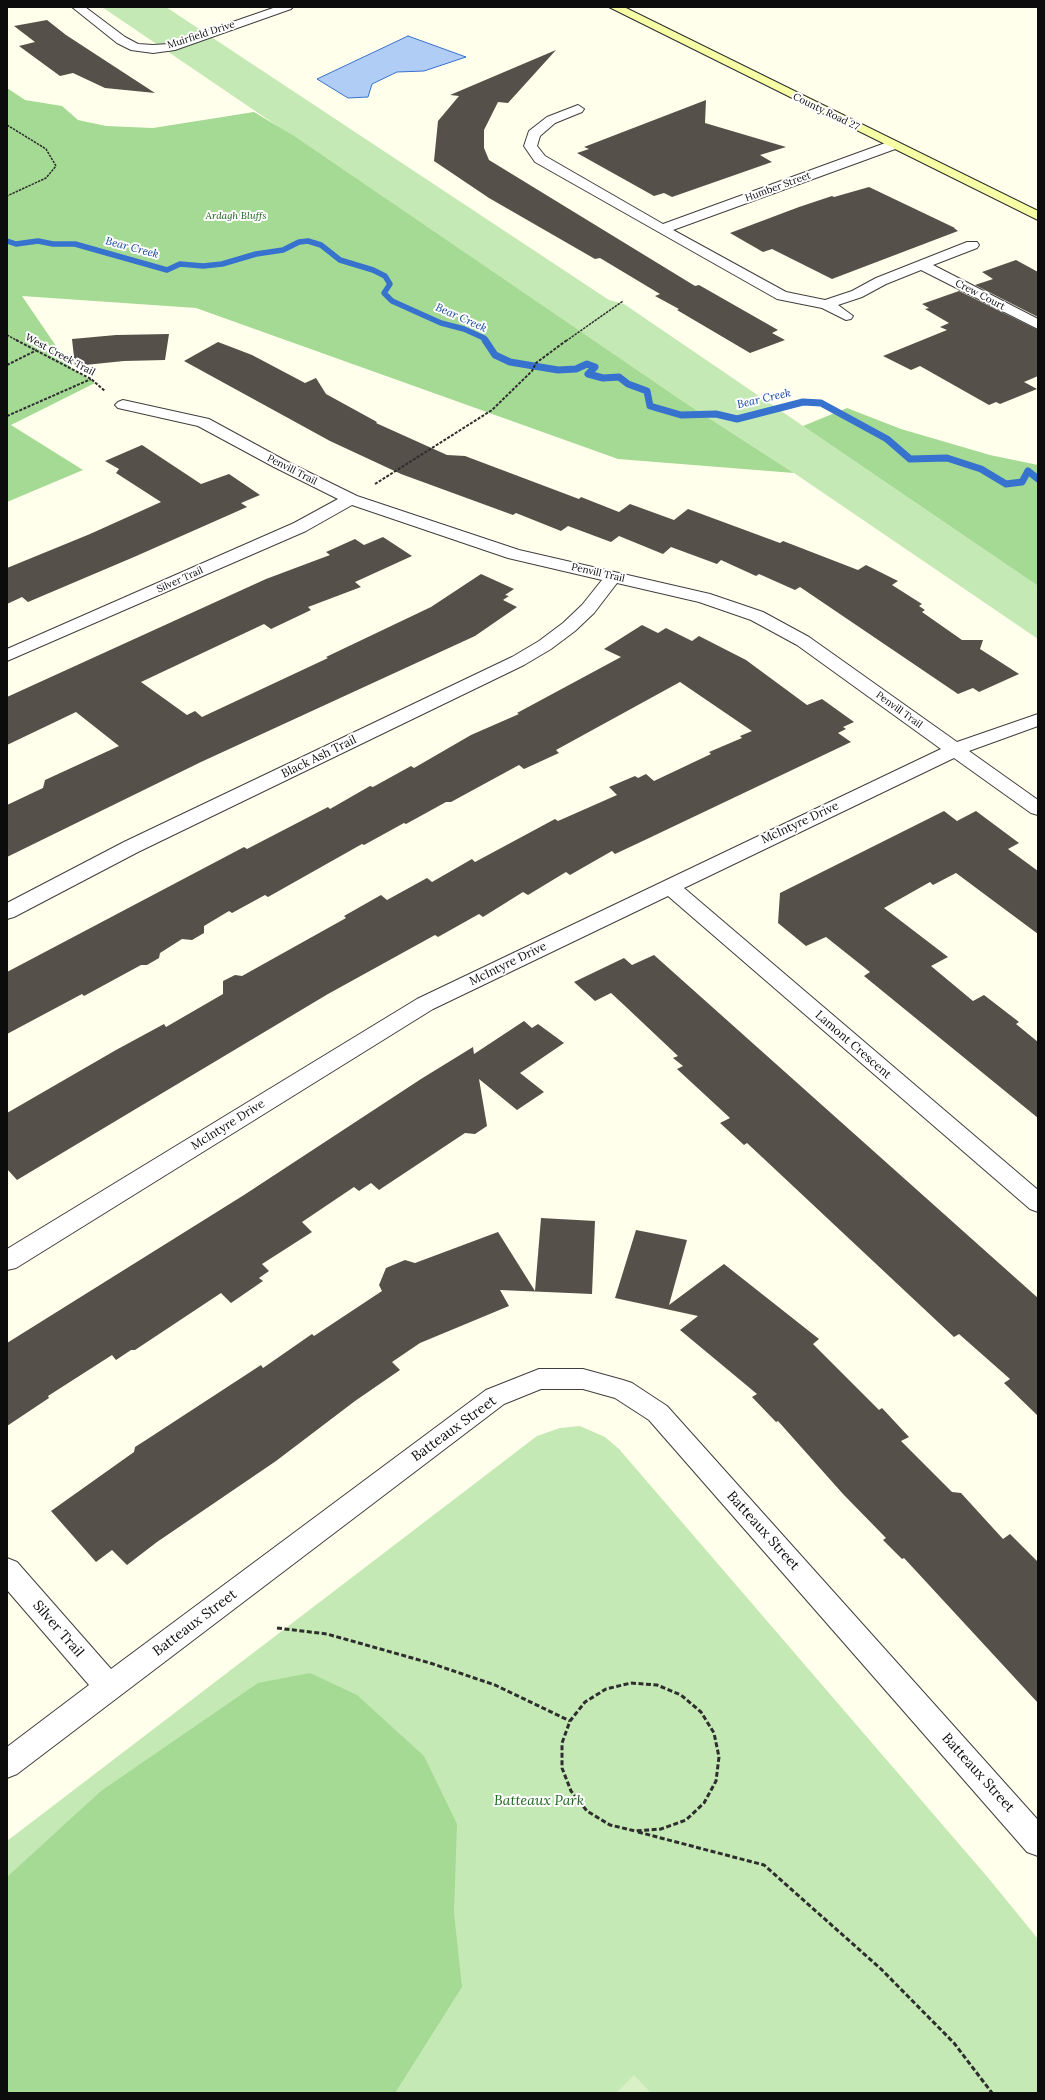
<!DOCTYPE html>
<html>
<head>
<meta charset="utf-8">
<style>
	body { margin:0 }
	#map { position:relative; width:1045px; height:2100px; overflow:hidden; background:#ffffeb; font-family:Lora,serif }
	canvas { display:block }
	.frame { position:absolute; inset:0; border:8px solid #0c0c0c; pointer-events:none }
</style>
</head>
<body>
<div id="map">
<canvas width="1045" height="2100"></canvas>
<div class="frame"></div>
</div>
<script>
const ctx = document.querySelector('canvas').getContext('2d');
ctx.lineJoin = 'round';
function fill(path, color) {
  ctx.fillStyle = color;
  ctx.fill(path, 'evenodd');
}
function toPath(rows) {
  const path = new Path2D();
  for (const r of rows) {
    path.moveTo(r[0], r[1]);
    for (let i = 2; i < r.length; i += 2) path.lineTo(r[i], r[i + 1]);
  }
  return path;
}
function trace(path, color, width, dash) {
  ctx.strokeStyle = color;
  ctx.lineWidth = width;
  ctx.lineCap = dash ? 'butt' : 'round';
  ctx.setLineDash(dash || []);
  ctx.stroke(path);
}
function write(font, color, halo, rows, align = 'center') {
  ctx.font = font + ' Lora,serif';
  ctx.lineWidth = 4;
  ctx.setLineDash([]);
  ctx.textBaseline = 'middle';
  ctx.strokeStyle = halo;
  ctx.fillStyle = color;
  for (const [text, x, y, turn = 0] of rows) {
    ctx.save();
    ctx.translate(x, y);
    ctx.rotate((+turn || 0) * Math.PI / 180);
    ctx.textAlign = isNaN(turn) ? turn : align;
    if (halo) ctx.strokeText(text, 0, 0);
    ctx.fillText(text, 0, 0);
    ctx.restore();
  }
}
const green = toPath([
	[102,7,166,7,609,300,624,304,1038,586,1038,639,794,473,684,402],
	[580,1426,605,1437,619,1449,990,1880,1038,1939,1038,2093,7,2093,7,1841,537,1436,560,1428]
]);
const forest = toPath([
	[7,88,25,100,62,106,78,120,106,126,153,128,254,112,294,136,684,402,794,473,618,459,196,308,22,296,71,368,95,383,11,425,83,470,7,502],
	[847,408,901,429,990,455,1038,465,1038,586,803,426],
	[310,1673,357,1695,424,1756,457,1824,454,1913,462,1987,395,2093,7,2093,7,1877,101,1791,258,1683]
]);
const pitch = toPath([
	[634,2075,651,2093,616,2093]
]);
const water = toPath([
	[408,36,466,57,424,71,397,72,372,84,368,97,348,98,317,79,408,36]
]);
const streamFar1 = toPath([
	[7,241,16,244,38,241,53,244,75,244,167,270,180,264,203,266,222,264,256,254,283,250,299,242,308,241,321,245,340,260,373,270,385,276,390,284,384,293,392,301,441,323,464,329,484,338,486,341]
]);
const stream = toPath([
	[485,340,495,355,510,362,558,370,576,369,587,364,595,367,588,374,603,378,619,377,628,384,647,391,650,406,681,415,716,414,737,419,803,402,821,403,887,439,910,459,947,458,981,469,1006,484,1022,482,1028,471,1038,479]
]);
const building = toPath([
	[47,20,66,35,155,93,105,88,73,73,60,76,19,46,35,42,14,26],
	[556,50,508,103,498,102,484,130,484,148,489,160,695,286,699,285,778,330,772,333,785,340,750,353,677,310,679,309,655,296,660,294,600,258,595,259,489,198,434,161,438,121,459,96,450,95],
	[706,100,705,123,786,147,760,155,772,162,672,197,664,193,654,196,577,153,589,149,584,147],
	[869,187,955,228,954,228,958,231,832,279,772,249,763,252,730,233,799,207,832,196,834,197],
	[1016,260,1038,272,1038,317,975,285,993,279,982,272],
	[959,291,1038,330,1038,376,1024,382,1037,389,1000,404,996,402,989,405,920,366,911,370,883,356,947,330,940,327,949,323,925,309,929,308,922,304],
	[169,334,165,360,124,361,75,366,72,339,116,335],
	[218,342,252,355,305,383,316,378,326,394,377,422,376,423,447,455,465,456,579,499,581,497,619,512,630,504,674,520,688,509,780,543,783,541,858,570,866,565,898,581,892,585,922,604,919,606,925,610,922,612,962,640,983,640,980,649,1019,674,979,692,973,688,958,694,800,587,795,590,759,574,756,576,721,560,717,564,671,547,663,554,619,536,611,542,568,526,561,531,516,513,513,515,401,474,330,441,184,361],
	[142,445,201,484,229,474,260,495,241,503,247,507,134,557,28,602,22,597,7,604,7,568,90,534,161,502,116,473,119,469,105,461],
	[383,537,412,556,355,582,361,587,308,607,311,610,271,629,264,624,141,682,187,715,195,711,202,717,328,658,326,657,431,607,481,574,514,589,505,595,509,596,503,600,517,607,475,636,201,762,7,857,7,805,43,788,45,780,119,746,76,712,7,745,7,697,266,579,330,555,326,552,355,539,364,545],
	[642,625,658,633,666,628,692,641,699,636,746,660,807,705,822,699,854,722,843,727,846,729,838,733,851,742,647,839,615,854,612,851,570,875,566,872,528,895,523,892,483,917,479,914,438,937,435,935,328,994,17,1180,7,1169,7,1113,116,1050,164,1024,166,1027,223,994,223,981,235,975,242,976,346,918,344,916,381,895,387,900,427,878,432,882,472,859,475,862,555,819,558,821,617,795,609,787,635,776,638,778,646,774,654,781,711,754,709,752,742,738,740,736,752,731,680,682,556,750,559,753,524,769,519,765,451,802,446,802,406,824,404,823,364,845,362,844,268,897,265,895,232,913,229,911,204,926,204,933,192,940,182,939,160,953,159,958,147,965,141,965,84,996,82,994,7,1034,7,972,244,847,247,849,328,807,330,809,370,786,373,787,411,766,414,768,471,735,519,714,517,713,621,657,604,649],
	[944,811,957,821,976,811,1019,843,1008,849,1038,871,1038,934,956,873,933,885,930,882,884,908,948,957,931,966,973,1001,984,995,1019,1022,1016,1024,1038,1042,1038,1118,864,976,870,972,826,937,806,946,778,923,780,893],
	[654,955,1038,1298,1038,1416,1004,1383,1010,1379,959,1334,954,1337,778,1172,747,1143,744,1145,720,1123,730,1118,677,1069,683,1066,673,1058,678,1056,624,1005,611,993,595,1001,574,982,624,958,632,965],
	[524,1021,532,1028,538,1024,564,1043,520,1073,544,1092,517,1110,479,1079,487,1126,475,1134,465,1133,379,1190,371,1183,359,1191,354,1187,302,1222,312,1232,262,1264,269,1271,259,1278,263,1281,231,1303,221,1293,135,1350,131,1350,116,1360,112,1355,48,1396,49,1398,7,1426,7,1343,244,1195,421,1079,473,1047,474,1054],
	[541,1218,595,1221,592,1294,500,1290,509,1306,420,1343,392,1362,400,1370,355,1401,276,1461,157,1542,127,1565,112,1550,96,1562,51,1511,134,1452,135,1447,146,1440,261,1365,263,1368,312,1334,314,1336,382,1291,379,1285,386,1268,405,1260,415,1263,498,1232,535,1291],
	[636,1230,687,1240,669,1305,724,1264,819,1339,813,1344,879,1410,882,1408,909,1437,901,1441,952,1492,961,1493,1003,1539,1010,1534,1038,1562,1038,1703,904,1558,902,1559,883,1540,886,1538,843,1494,778,1421,776,1422,752,1397,757,1394,680,1330,698,1316,615,1298]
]);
const pathFar2 = toPath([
	[7,125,46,149,56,166,46,178,7,196],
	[7,335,18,341],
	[566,341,623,301]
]);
const pathFar1 = toPath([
	[16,340,91,379,105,391],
	[7,365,37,350],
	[7,416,91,379],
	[375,484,492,410,532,371,536,363,567,340]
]);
const path = toPath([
	[277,1628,327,1634,430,1663,495,1685,570,1721],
	[631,1683,657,1685,681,1695,701,1712,714,1733,719,1757,716,1781,704,1803,686,1820,661,1829,635,1831,610,1825,587,1811,571,1791,562,1768,562,1743,570,1721,585,1702,606,1689,631,1683],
	[638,1832,764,1865,881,1969,954,2043,992,2093]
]);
const minor = toPath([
	[72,7,85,7,125,37,138,44,153,45,169,44,276,7,293,7,291,9,175,50,153,53,131,50,117,43,72,7],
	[578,105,584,109,582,112,555,123,540,136,537,146,545,156,663,224,888,142,898,142,899,145,898,148,673,230,786,292,825,300,852,291,876,278,967,242,977,242,979,245,977,248,933,265,1038,319,1038,329,921,270,886,284,862,297,838,305,853,316,851,319,846,320,822,308,777,299,535,162,524,146,529,131,547,117,578,105],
	[123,400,209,419,286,461,357,496,519,550,710,594,763,612,809,637,957,742,1038,714,1038,726,969,751,1038,800,1038,815,1031,813,954,758,684,888,1038,1190,1038,1212,1030,1209,668,896,433,1009,16,1268,7,1270,7,1249,417,999,941,749,797,645,751,620,699,602,617,583,594,613,575,631,551,649,524,665,138,852,14,917,7,919,7,903,124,842,512,657,539,641,563,623,582,605,602,580,508,558,352,505,306,531,7,661,7,649,294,523,338,499,274,467,198,426,118,408,115,405,118,402,123,400],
	[539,1369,583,1369,623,1380,632,1383,667,1406,1038,1820,1038,1856,1027,1852,649,1420,615,1398,583,1389,541,1389,504,1404,17,1774,7,1778,7,1747,89,1685,7,1590,7,1558,17,1562,111,1669,486,1390,539,1369]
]);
const secondary = toPath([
	[609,7,624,7,1038,211,1038,220,609,7]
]);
const farStreetnames = [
	["Muirfield Drive",201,35,-18],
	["County Road 27",826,112,26],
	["Humber Street",778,187,-20],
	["Crew Court",980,295,27],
	["West Creek Trail",60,355,28],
	["Penvill Trail",292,470,27],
	["Penvill Trail",598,573,13],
	["Silver Trail",180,580,-24],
	["Penvill Trail",899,710,36]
];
const farParknames = [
	["Ardagh Bluffs",236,216]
];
const farWaternames = [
	["Bear Creek",132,248,15],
	["Bear Creek",461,318,24],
	["Bear Creek",764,399,-13]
];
const streetNames = [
	["Black Ash Trail",319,757,-26],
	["McIntyre Drive",800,823,-25],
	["McIntyre Drive",508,964,-26],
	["Lamont Crescent",853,1045,41],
	["McIntyre Drive",228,1125,-32]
];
const nearStreetnames = [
	["Batteaux Street",454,1429,-36],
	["Batteaux Street",763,1531,48],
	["Batteaux Street",195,1623,-37],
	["Silver Trail",58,1629,49],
	["Batteaux Street",978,1773,48]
];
const nearParknames = [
	["Batteaux Park",539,1801]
];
fill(green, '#c5e9b5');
fill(forest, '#a5da95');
fill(pitch, '#d9f0c7');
fill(water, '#b0cdf6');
trace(water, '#3772ce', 1);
trace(streamFar1, '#3772ce', 5.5);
trace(stream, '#3772ce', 7);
fill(building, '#555049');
trace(minor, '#3f3f3f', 2);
trace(secondary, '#2e2e2e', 2);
trace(pathFar2, '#2e2e2e', 1.5, [2.5, 1]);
trace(pathFar1, '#2e2e2e', 2, [3, 1.5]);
trace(path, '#2e2e2e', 3, [5, 2.5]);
fill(minor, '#fff');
fill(secondary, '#f6ffa6');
write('10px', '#0c0c0c', '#fff', farStreetnames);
write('italic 10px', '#1d641d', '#fff', farParknames);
write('italic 11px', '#15469e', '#fff', farWaternames);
write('12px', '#0c0c0c', '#fff', streetNames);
write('14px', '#0c0c0c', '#fff', nearStreetnames);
write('italic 14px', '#1d641d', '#fff', nearParknames);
</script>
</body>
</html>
